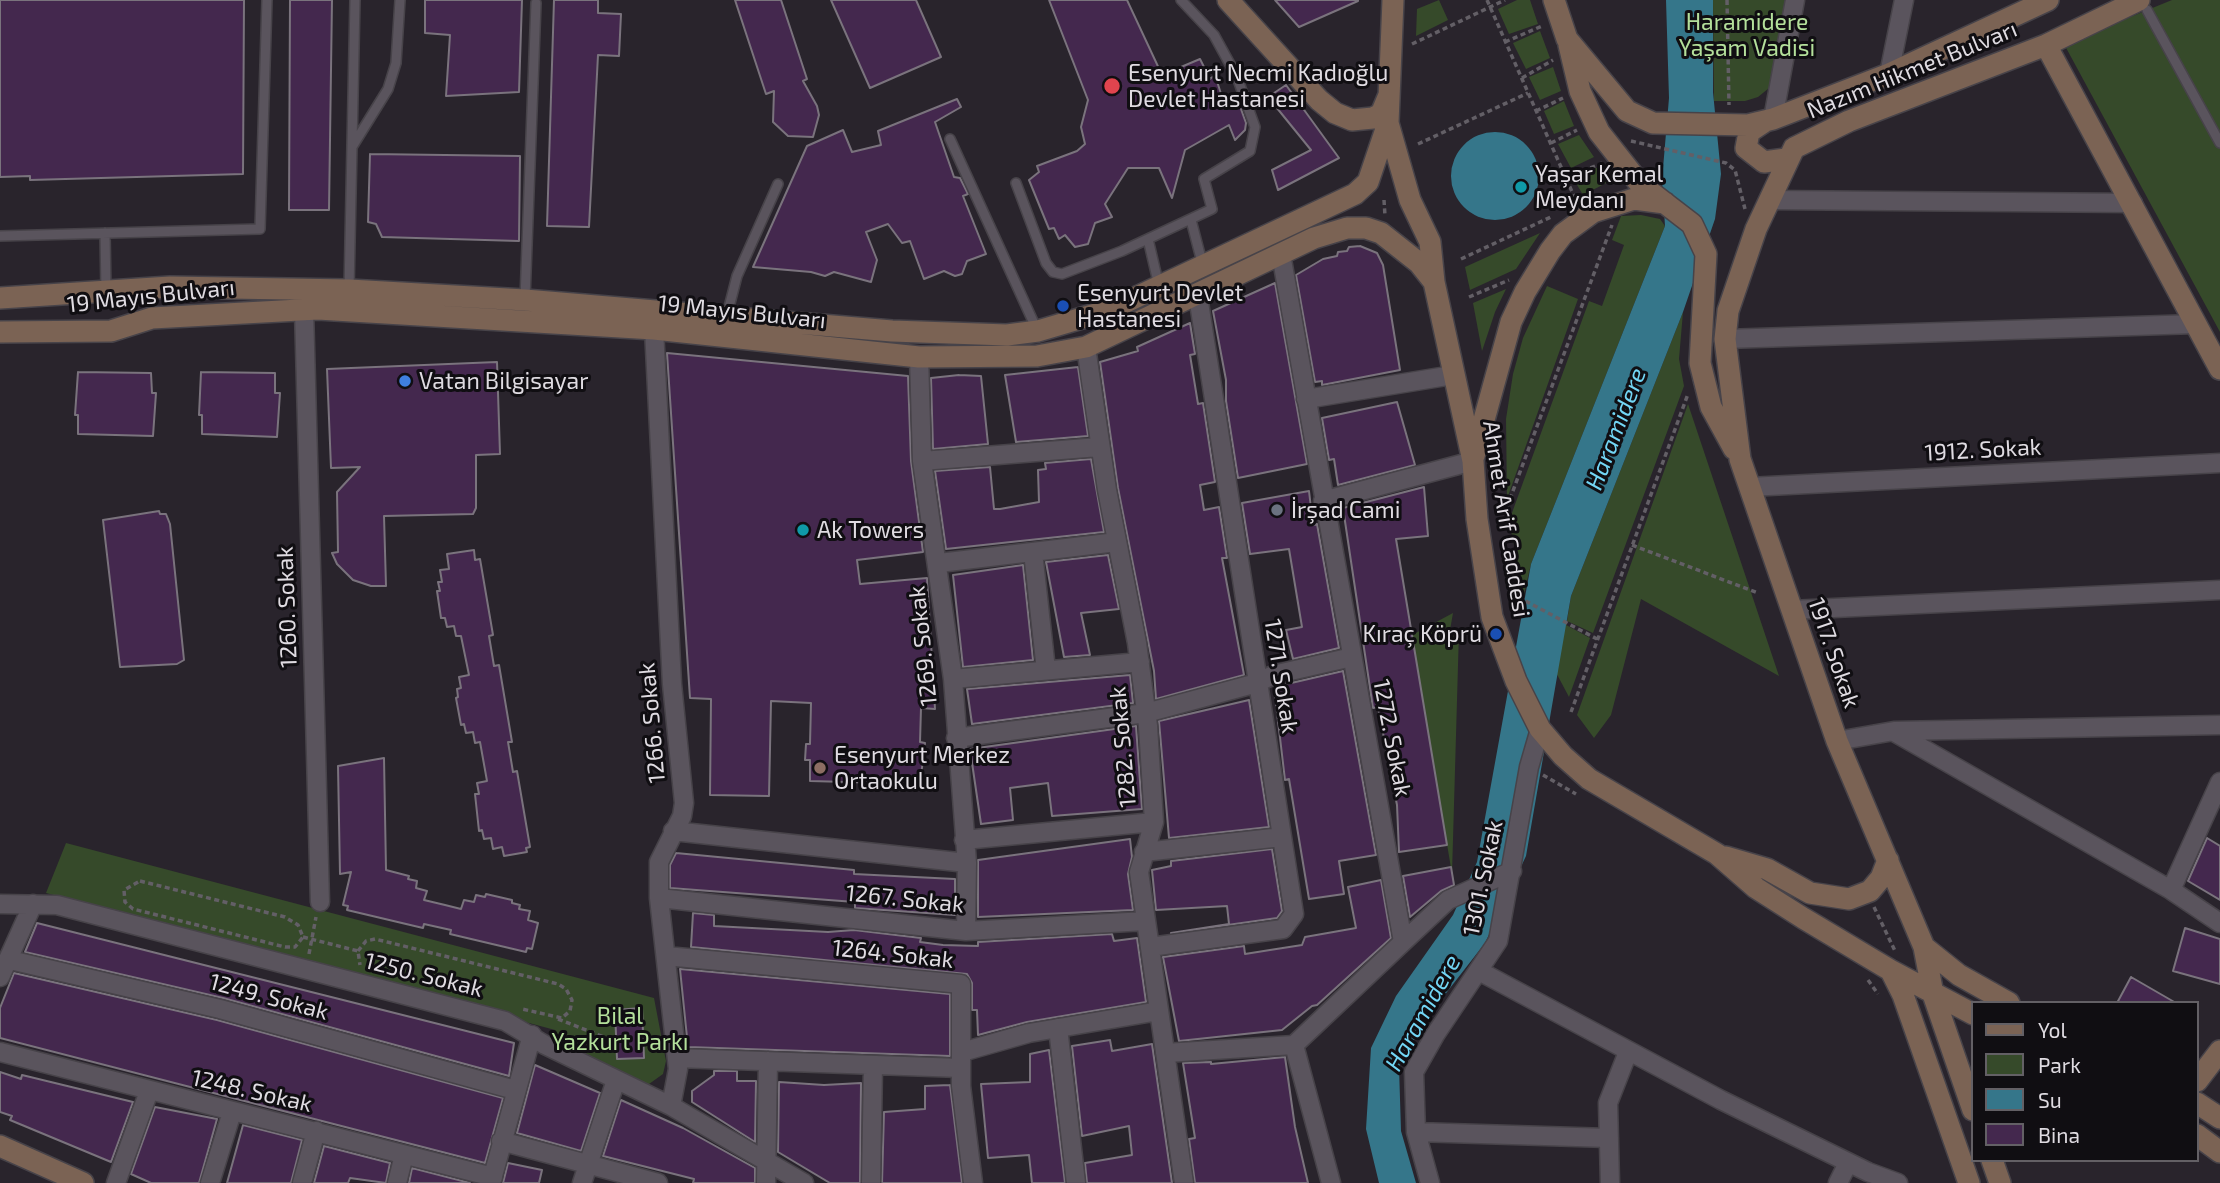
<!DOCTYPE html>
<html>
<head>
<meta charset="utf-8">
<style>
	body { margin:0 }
	#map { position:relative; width:2220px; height:1183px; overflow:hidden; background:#29242c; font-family:"Exo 2",sans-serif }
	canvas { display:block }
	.legend { position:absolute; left:1971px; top:1001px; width:228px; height:161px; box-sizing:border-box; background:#100e12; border:2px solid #636065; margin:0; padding:9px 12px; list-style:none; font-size:21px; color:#dfdbe1 }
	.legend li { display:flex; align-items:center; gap:14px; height:35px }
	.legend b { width:35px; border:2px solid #636065 }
</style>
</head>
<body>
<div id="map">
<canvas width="2220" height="1183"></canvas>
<ul class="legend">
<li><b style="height:9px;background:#7b6354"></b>Yol</li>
<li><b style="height:19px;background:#364a2a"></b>Park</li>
<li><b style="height:19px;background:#35768a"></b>Su</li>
<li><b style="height:19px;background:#44284e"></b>Bina</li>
</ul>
</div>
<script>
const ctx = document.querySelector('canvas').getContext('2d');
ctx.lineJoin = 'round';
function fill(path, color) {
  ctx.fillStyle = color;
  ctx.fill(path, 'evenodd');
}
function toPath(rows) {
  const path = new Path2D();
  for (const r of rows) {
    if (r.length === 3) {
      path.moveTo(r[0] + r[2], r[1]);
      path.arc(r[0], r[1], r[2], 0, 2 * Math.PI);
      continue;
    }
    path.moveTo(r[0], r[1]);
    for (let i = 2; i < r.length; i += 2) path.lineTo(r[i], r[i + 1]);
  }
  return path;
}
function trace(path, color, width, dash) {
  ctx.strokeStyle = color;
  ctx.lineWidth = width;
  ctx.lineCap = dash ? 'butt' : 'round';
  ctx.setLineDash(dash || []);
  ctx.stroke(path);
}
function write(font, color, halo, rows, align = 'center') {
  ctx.font = font + ' "Exo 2",sans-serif';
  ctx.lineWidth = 6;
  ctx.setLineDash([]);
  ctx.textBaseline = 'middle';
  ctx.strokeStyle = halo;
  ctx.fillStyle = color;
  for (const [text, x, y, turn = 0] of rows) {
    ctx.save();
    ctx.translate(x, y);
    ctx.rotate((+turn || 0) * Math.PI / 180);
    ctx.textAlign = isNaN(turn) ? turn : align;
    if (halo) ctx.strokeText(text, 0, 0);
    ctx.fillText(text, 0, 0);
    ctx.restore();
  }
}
const green = toPath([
	[1439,0,1448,20,1416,36,1417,9],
	[1517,0,1530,0,1538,24,1509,34,1498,9],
	[1713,0,1787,0,1774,84,1758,97,1745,101,1714,101],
	[2172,0,2220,0,2220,332,2064,44],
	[1540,31,1550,58,1526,69,1513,43],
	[1553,67,1561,91,1540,100,1529,77],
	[1564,101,1574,126,1554,134,1544,111],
	[1579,135,1594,157,1571,168,1558,144],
	[1601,166,1612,180,1583,195,1573,178],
	[1641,215,1660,219,1665,226,1531,564,1524,594,1509,521,1589,301,1602,306,1624,245,1612,240,1621,216],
	[1540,233,1516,269,1470,290,1465,267],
	[1547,286,1578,299,1507,499,1506,419,1513,374,1523,338],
	[1506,289,1495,312,1482,351,1473,303],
	[1683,312,1679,359,1684,386,1593,633,1567,621,1571,596],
	[1688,404,1779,676,1641,599,1611,715,1594,738,1577,715],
	[1526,603,1590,638,1569,697,1552,665],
	[1453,613,1450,630,1459,631,1452,874,1412,635],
	[66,843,654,998,666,1061,663,1074,649,1084,643,1084,565,1047,555,1030,46,893]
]);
const water = toPath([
	[1666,0,1713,0,1713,92,1721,174,1715,219,1683,312,1571,596,1526,856,1485,943,1426,1019,1399,1067,1401,1131,1416,1183,1379,1183,1366,1129,1371,1048,1396,996,1453,915,1477,862,1531,564,1665,226,1662,180,1669,98],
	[1495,176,44]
]);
const building = toPath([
	[0,0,244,0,243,174,30,180,30,176,0,177,0,0],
	[290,0,332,0,329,210,289,210,290,0],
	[425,0,522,0,519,92,446,96,450,35,425,33,425,0],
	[554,0,598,0,598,13,621,14,619,56,598,55,589,227,547,226,554,0],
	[735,0,781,0,807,79,803,81,817,106,819,115,813,137,788,136,773,122,774,91,766,94,735,0],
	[831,0,916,0,941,57,870,88,831,0],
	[1049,0,1127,0,1162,75,1200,59,1210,79,1215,75,1222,97,1237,98,1246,123,1245,130,1235,140,1229,125,1185,150,1172,198,1159,168,1128,168,1105,204,1112,217,1095,223,1088,244,1075,247,1065,235,1059,239,1054,228,1049,229,1029,180,1039,172,1037,166,1077,151,1085,144,1081,127,1088,100,1049,0],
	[1275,0,1358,0,1358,1,1299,27,1275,0],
	[1286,85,1339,158,1278,190,1272,170,1311,150,1268,97,1286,85],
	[957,99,961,107,935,122,954,177,960,178,968,194,963,196,986,254,967,261,962,274,955,276,944,271,924,279,910,241,902,243,888,224,866,232,877,260,871,282,834,272,825,276,811,272,753,267,807,146,843,130,852,152,881,145,878,131,957,99],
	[370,154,520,156,519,241,382,237,376,224,368,222,370,154],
	[1360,246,1377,253,1383,265,1400,370,1322,385,1322,381,1315,382,1296,275,1323,259,1337,256,1338,252,1347,251,1349,247,1360,246],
	[1275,283,1307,464,1238,478,1226,401,1226,380,1213,311,1275,283],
	[1190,323,1195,354,1190,355,1198,404,1203,403,1215,482,1200,485,1204,510,1219,507,1227,558,1222,558,1244,675,1156,699,1154,671,1118,488,1100,362,1138,351,1137,347,1190,323],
	[667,353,908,376,911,461,923,552,857,560,860,584,927,578,935,709,921,708,920,742,925,743,920,784,810,781,810,760,805,760,806,744,810,744,811,703,771,701,769,796,710,795,711,699,690,698,667,353],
	[497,362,500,454,476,455,476,508,473,514,384,516,386,586,371,586,353,580,337,564,332,553,338,552,337,492,360,467,331,468,327,369,497,362],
	[1078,367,1088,436,1016,442,1005,375,1078,367],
	[78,372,151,373,152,393,156,393,153,436,78,434,78,415,75,415,78,372],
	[201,372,275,373,275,393,280,393,277,437,202,434,202,415,199,415,201,372],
	[959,375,981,376,988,444,933,449,931,378,959,375],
	[1397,402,1415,465,1338,485,1334,459,1329,460,1322,418,1397,402],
	[1091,459,1104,532,946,549,935,471,990,467,994,509,1000,509,1039,502,1038,470,1046,469,1045,463,1091,459],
	[1424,487,1428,536,1396,539,1447,845,1399,852,1397,805,1378,707,1373,708,1343,508,1424,487],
	[1309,491,1313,525,1317,524,1339,648,1293,659,1286,630,1302,627,1289,549,1250,554,1242,503,1309,491],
	[159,511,160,514,166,514,170,524,184,660,177,664,120,667,103,520,159,511],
	[474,550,475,560,480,559,493,635,489,636,494,666,499,665,512,742,508,742,513,772,517,771,530,847,526,848,527,852,504,856,502,847,493,849,491,838,484,839,482,830,479,831,475,794,479,794,477,783,487,781,480,742,475,743,473,732,466,733,464,724,461,725,456,698,458,697,457,689,461,688,459,677,469,675,461,636,456,636,454,626,447,627,445,618,441,618,437,591,440,591,438,582,442,582,440,570,449,569,447,554,474,550],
	[1108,555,1119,609,1081,613,1090,655,1064,657,1046,562,1108,555],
	[1023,565,1033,660,963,667,953,575,1023,565],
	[1343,671,1376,855,1339,861,1344,894,1309,899,1289,779,1285,780,1274,687,1343,671],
	[1130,675,1133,703,972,724,967,689,1130,675],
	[1249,700,1269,827,1169,838,1159,721,1249,700],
	[1136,726,1142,809,1052,816,1048,783,1010,788,1013,820,981,824,970,749,1136,726],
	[384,758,386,870,409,876,408,879,417,881,416,888,427,891,424,900,445,905,461,909,464,900,474,902,476,895,485,897,486,894,512,900,512,903,520,905,519,909,530,911,528,920,538,923,532,949,527,948,526,952,450,934,451,930,424,924,423,928,347,910,348,906,343,905,351,872,340,874,338,766,384,758],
	[2207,838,2220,846,2220,900,2188,881,2207,838],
	[1130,839,1132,857,1128,874,1133,910,978,917,978,860,1130,839],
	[1272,849,1282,911,1277,918,1171,933,1229,924,1227,906,1156,910,1152,870,1171,866,1171,861,1272,849],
	[676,853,854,870,854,874,955,879,955,915,855,908,855,902,670,888,670,865,676,853],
	[1451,867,1454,885,1441,891,1410,917,1403,876,1451,867],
	[1381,880,1391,938,1317,1005,1312,1006,1282,1030,1179,1041,1163,957,1244,946,1245,954,1270,950,1302,945,1305,937,1356,928,1348,887,1381,880],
	[693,913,714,915,714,926,828,932,854,930,921,938,920,942,943,945,978,946,978,942,1112,934,1114,941,1137,938,1146,1002,1027,1022,978,1035,977,1010,972,1010,972,983,967,974,691,947,693,913],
	[37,923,514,1043,509,1076,223,998,25,952,37,923],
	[2185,928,2220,939,2220,984,2173,971,2185,928],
	[680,969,950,994,950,1056,688,1047,680,969],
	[14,973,217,1020,503,1098,485,1163,0,1038,0,1008,14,973],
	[2131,977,2176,1003,2117,1003,2131,977],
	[642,1008,644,1058,617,1059,615,1010,642,1008],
	[1110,1040,1112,1051,1152,1044,1172,1183,1087,1183,1085,1163,1132,1155,1129,1126,1082,1136,1072,1046,1110,1040],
	[1049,1050,1065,1183,1032,1183,1029,1155,988,1158,981,1084,1030,1082,1030,1054,1049,1050],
	[1285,1057,1295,1127,1308,1183,1195,1183,1189,1139,1195,1138,1183,1063,1211,1062,1211,1064,1285,1057],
	[535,1065,600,1093,581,1151,517,1133,535,1065],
	[714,1071,737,1071,737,1081,756,1081,755,1142,692,1102,692,1091,714,1075,714,1071],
	[0,1072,21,1079,22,1075,133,1102,111,1162,10,1120,12,1116,0,1112,0,1072],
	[779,1082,824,1085,861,1083,860,1183,830,1183,778,1152,779,1082],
	[950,1085,962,1183,882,1183,884,1112,925,1109,925,1086,950,1085],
	[621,1100,683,1128,755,1168,755,1183,693,1183,694,1179,603,1156,621,1100],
	[155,1107,217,1119,199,1183,151,1183,131,1174,155,1107],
	[243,1125,302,1140,291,1183,227,1183,243,1125],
	[324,1146,390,1163,386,1183,350,1178,348,1183,314,1183,324,1146],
	[508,1163,542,1170,539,1183,503,1183,508,1163],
	[412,1168,470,1183,409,1183,412,1168]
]);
const path = toPath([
	[1487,0,1577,203],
	[1727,0,1729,105],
	[1505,42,1542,26],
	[1412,44,1505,0],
	[1522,78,1553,60],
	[1536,111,1563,98],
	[1631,141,1726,163,1735,170,1745,209],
	[1551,143,1577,130],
	[1418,144,1528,93],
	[1567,178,1602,163],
	[1384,200,1385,216],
	[1461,259,1553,216],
	[1469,297,1509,280],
	[1504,515,1612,225],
	[1632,545,1758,593],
	[1518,597,1597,639],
	[1571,712,1688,394],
	[1543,775,1576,794],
	[140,881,285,917,298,925,303,937,295,947,285,947,133,909,125,902,124,890,140,881],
	[1874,907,1895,951],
	[303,937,358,951,360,965],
	[358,951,366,941,375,939,558,984,566,989,572,1000,570,1011,562,1018,522,1009],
	[309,954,316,917],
	[1868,980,1878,994],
	[558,1019,609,1039]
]);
const lane = toPath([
	[2147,10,2220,143],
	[950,139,1037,330],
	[352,147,388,89,396,63,400,0],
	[1016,183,1046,263,1053,272,1062,274,1122,251,1212,209,1204,179,1250,151,1255,127,1237,77,1214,35,1181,0],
	[1191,220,1203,266],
	[105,233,106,291],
	[0,236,260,229,267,0],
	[1148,239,1159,286],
	[349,290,355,0],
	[525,299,536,3],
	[727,315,737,276,778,184]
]);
const street = toPath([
	[1889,74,1904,0],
	[1773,119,1795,0],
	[1769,200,2133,203],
	[1281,254,1403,942,1294,1045,1331,1183],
	[304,310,320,902],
	[654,329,672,684,684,803,682,816,659,862,659,898,678,1069,671,1106],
	[1725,339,2196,324],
	[1086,347,1107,490,1137,643,1148,726,1154,822,1139,872,1184,1183],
	[919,357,922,461,953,679,967,863,966,931],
	[1306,399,1453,375],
	[922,461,1099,447],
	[1749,487,2220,463],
	[1323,501,1473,461],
	[1033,552,1046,670],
	[939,563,1117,542],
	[1791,610,2220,590],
	[953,679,1140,662],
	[1894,732,2171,890,2220,923],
	[956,738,1146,713,1257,683,1273,675,1352,657],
	[1837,741,1894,731,2220,725],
	[673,831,967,863],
	[964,840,1154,822],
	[1144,852,1282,837],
	[2171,890,2220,782],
	[659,898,966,931,1146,921],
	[0,904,57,905,505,1021,545,1045,671,1106,804,1183],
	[1403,942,1448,900,1512,871],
	[1150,947,1283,929,1294,914,1198,296],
	[666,956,961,984,961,1086,973,1183],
	[10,960,220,1009,515,1090],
	[1479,971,1721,1100,1868,1172,1898,1183],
	[0,977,33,904],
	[1058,1028,1076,1183],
	[0,1052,493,1177],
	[962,1052,1029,1033,1159,1011],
	[1165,1053,1294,1045],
	[677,1058,961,1068],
	[1416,1132,1609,1138],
	[501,1141,658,1183],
	[116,1183,149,1091],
	[210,1183,232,1112],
	[302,1183,316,1131],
	[397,1183,404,1155],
	[491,1183,532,1035],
	[582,1183,616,1080],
	[766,1183,768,1061],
	[871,1183,873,1065],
	[1430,1183,1416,1132,1414,1072,1435,1035,1498,941,1529,767,1540,729],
	[1610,1183,1608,1103,1628,1052],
	[1838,1183,1848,1163]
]);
const secondary = toPath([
	[1228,0,1319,100,1335,113,1352,120,1373,118,1381,114,1389,95],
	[1393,0,1388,123,1410,200,1430,242,1434,282,1473,461,1477,519,1492,617,1516,681,1540,729,1563,756,1589,779,1717,854,1756,888,1803,918,1890,970,1973,1014],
	[1554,0,1567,39,1627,111,1653,123,1748,125,1773,119,1889,74,2048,0],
	[1569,45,1580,91,1599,132,1640,184,1692,224,1706,254,1700,363,1711,407,1734,449],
	[2046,45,2220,369],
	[1764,122,1749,132,1746,148,1764,162,1786,159],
	[0,298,170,287,349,290,525,300,892,331,1007,335,1038,331,1109,310,1355,194,1368,182,1388,123],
	[0,332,111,331,152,318,318,309,654,329,919,357,1037,356,1086,347,1314,238,1347,228,1366,228,1381,233,1419,263,1434,282],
	[1474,456,1511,322,1525,292,1550,251,1563,234,1593,212,1634,199,1665,203],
	[1726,857,1767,869,1810,893,1849,899,1870,891,1881,878,1888,860],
	[1924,947,1959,975,2009,1003],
	[1891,971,1903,995,1969,1183],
	[2197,1081,2220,1051],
	[2197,1103,2220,1118],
	[1973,1110,1933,994,1924,947,1837,741,1740,459,1725,339,1728,311,1756,229,1794,148,1849,121,2046,45,2139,0],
	[2197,1135,2220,1152],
	[0,1146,83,1183],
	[1992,1160,2000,1183]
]);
const markers = [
	[1112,86,9,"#e0444e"],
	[1521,187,7,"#0f9aa8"],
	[1063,306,7,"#1a4fb4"],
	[405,381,7,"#3f7fe0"],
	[1277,510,7,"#6b7280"],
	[803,530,7,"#0f9aa8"],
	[1496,634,7,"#1a4fb4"],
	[820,768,7,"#8d6e63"]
];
const parkNames = [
	["Haramidere",1747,22],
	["Yaşam Vadisi",1747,48],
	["Bilal",620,1016],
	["Yazkurt Parkı",620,1042]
];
const streetNames = [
	["Nazım Hikmet Bulvarı",1912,70,-22],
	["19 Mayıs Bulvarı",151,296,-6],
	["19 Mayıs Bulvarı",742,312,6],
	["1912. Sokak",1983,450,-3],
	["Ahmet Arif Caddesi",1506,519,81],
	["1260. Sokak",287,607,-92],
	["1269. Sokak",923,646,-96],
	["1917. Sokak",1834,653,71],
	["1271. Sokak",1281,676,81],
	["1266. Sokak",652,723,-95],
	["1272. Sokak",1392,738,79],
	["1282. Sokak",1123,747,-95],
	["1301. Sokak",1483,878,-78],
	["1267. Sokak",905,899,6],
	["1264. Sokak",893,954,6],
	["1250. Sokak",424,975,14],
	["1249. Sokak",269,997,15],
	["1248. Sokak",252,1091,13]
];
const poiNames = [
	["Esenyurt Necmi Kadıoğlu",1128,73],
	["Devlet Hastanesi",1128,99],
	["Yaşar Kemal",1535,174],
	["Meydanı",1535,200],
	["Esenyurt Devlet",1077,293],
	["Hastanesi",1077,319],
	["Vatan Bilgisayar",419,381],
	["İrşad Cami",1291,510],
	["Ak Towers",817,530],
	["Kıraç Köprü",1482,634,"right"],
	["Esenyurt Merkez",834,755],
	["Ortaokulu",834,781]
];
const waterNames = [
	["Haramidere",1616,429,-69],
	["Haramidere",1423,1013,-61]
];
fill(green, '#364a2a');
fill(water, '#35768a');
fill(building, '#44284e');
trace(building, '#7a737d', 2);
trace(lane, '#474349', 12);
trace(street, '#474349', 21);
trace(secondary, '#474349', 24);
trace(path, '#635f66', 3.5, [5, 3.5]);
trace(lane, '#5a545d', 9);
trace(street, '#5a545d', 18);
trace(secondary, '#7b6354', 21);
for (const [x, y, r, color] of markers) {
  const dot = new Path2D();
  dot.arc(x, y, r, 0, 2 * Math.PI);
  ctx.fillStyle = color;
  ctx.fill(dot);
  trace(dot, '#100e12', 2.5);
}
write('23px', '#b4e09b', '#100e12', parkNames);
write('23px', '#dfdbe1', '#100e12', streetNames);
write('23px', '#dfdbe1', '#100e12', poiNames, 'left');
write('italic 24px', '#73d6f5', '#100e12', waterNames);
</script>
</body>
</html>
